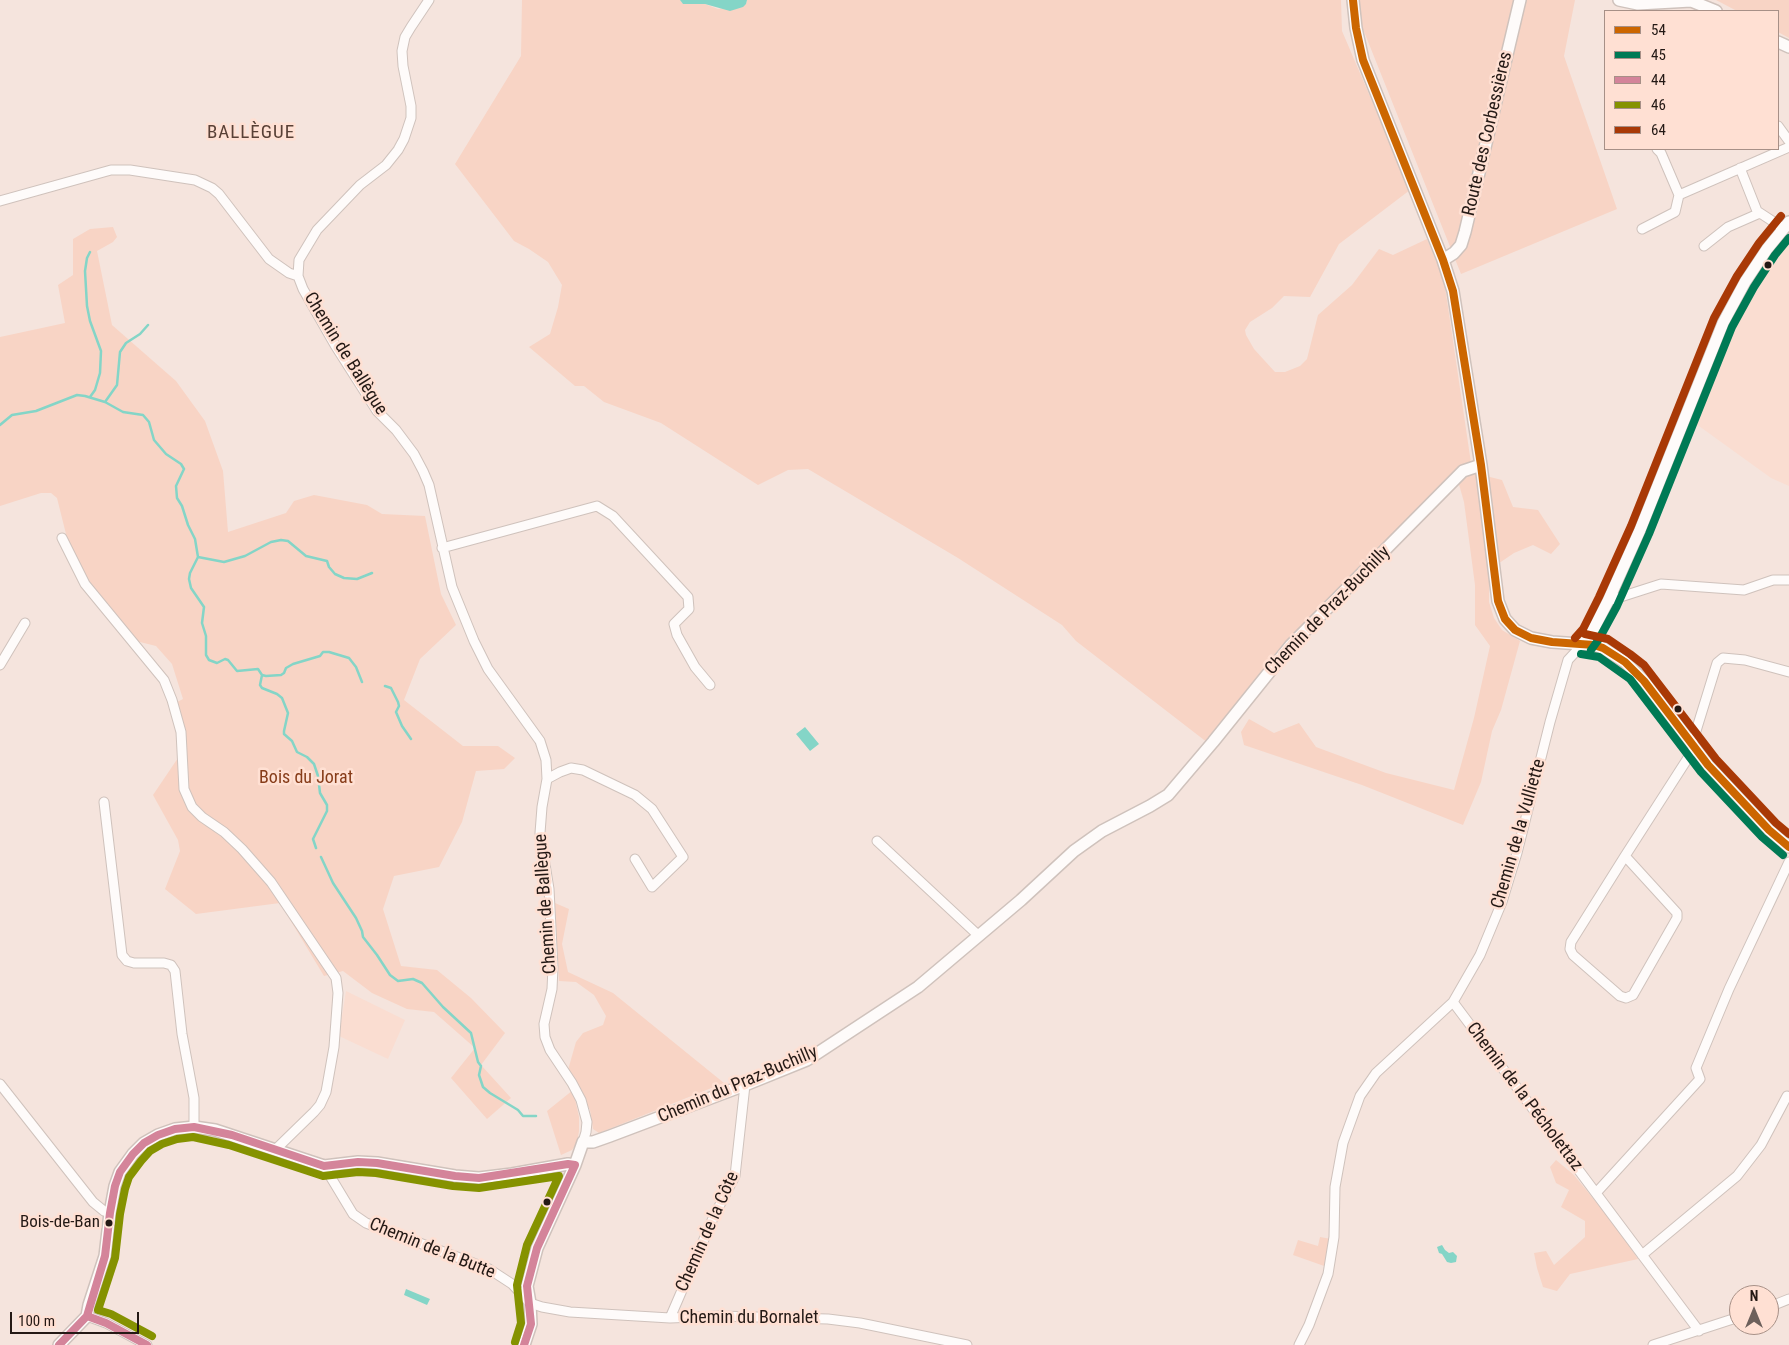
<!DOCTYPE html>
<html>
<head>
<meta charset="utf-8">
<style>
	body { margin:0 }
	#map { position:relative; width:1789px; height:1345px; overflow:hidden; background:#f5e4dd; font-family:"Roboto Condensed",sans-serif }
	canvas { display:block }
	.legend { position:absolute; left:1604px; top:10px; width:175px; height:140px; box-sizing:border-box; background:#ffe0d3; border:1px solid #a79087; margin:0; padding:6px 9px; list-style:none; font-size:15px; color:#241915 }
	.legend li { display:flex; align-items:center; gap:10px; height:25px }
	.legend b { width:25px; border:1px solid #a79087 }
	.north { position:absolute; left:1729px; top:1285px; width:50px; height:50px; box-sizing:border-box; background:#ffe0d3; border:1px solid #a79087; border-radius:50%; rotate:0deg; font-size:14px; font-weight:700; line-height:20px; text-align:center; color:#241915 }
	.north::after { content:''; display:block; margin:auto; width:18px; height:22px; background:#6d605b; clip-path:polygon(50% 0,100% 100%,50% 72%,0 100%) }
	.scale { position:absolute; left:10px; top:1312px; width:129px; height:22px; box-sizing:border-box; border:2px solid #241915; border-top:0; padding-left:6px; font-size:15px; line-height:18px; white-space:nowrap; color:#241915; -webkit-text-stroke:4px #ffe0d3; paint-order:stroke }
</style>
</head>
<body>
<div id="map">
<canvas width="1789" height="1345"></canvas>
<ul class="legend">
<li><b style="height:6px;background:#c60"></b>54</li>
<li><b style="height:6px;background:#007a55"></b>45</li>
<li><b style="height:6px;background:#d4849a"></b>44</li>
<li><b style="height:6px;background:#859200"></b>46</li>
<li><b style="height:6px;background:#a93906"></b>64</li>
</ul>
<div class="north">N</div>
<div class="scale">100 m</div>
</div>
<script>
const ctx = document.querySelector('canvas').getContext('2d');
ctx.lineJoin = 'round';
function fill(path, color) {
  ctx.fillStyle = color;
  ctx.fill(path, 'evenodd');
}
function toPath(rows) {
  const path = new Path2D();
  for (const r of rows) {
    path.moveTo(r[0], r[1]);
    for (let i = 2; i < r.length; i += 2) path.lineTo(r[i], r[i + 1]);
  }
  return path;
}
function trace(path, color, width, dash) {
  ctx.strokeStyle = color;
  ctx.lineWidth = width;
  ctx.lineCap = dash ? 'butt' : 'round';
  ctx.setLineDash(dash || []);
  ctx.stroke(path);
}
function write(font, color, halo, rows, align = 'center') {
  ctx.font = font + ' "Roboto Condensed",sans-serif';
  ctx.lineWidth = 5;
  ctx.setLineDash([]);
  ctx.textBaseline = 'middle';
  ctx.strokeStyle = halo;
  ctx.fillStyle = color;
  for (const [text, x, y, turn = 0] of rows) {
    ctx.save();
    ctx.translate(x, y);
    ctx.rotate((+turn || 0) * Math.PI / 180);
    ctx.textAlign = isNaN(turn) ? turn : align;
    if (halo) ctx.strokeText(text, 0, 0);
    ctx.fillText(text, 0, 0);
    ctx.restore();
  }
}
const built = toPath([
	[1789,242,1789,486,1771,478,1692,421,1726,336,1748,298],
	[346,991,405,1020,388,1059,339,1036]
]);
const green = toPath([
	[522,0,680,0,683,4,705,4,718,9,746,4,747,0,1341,0,1342,31,1410,190,1339,244,1310,297,1284,296,1272,308,1250,322,1245,330,1246,335,1254,349,1275,372,1285,372,1300,366,1307,359,1318,315,1352,285,1379,249,1393,255,1427,239,1444,280,1471,463,1208,743,1076,641,1062,625,958,558,808,469,788,470,758,485,661,423,604,402,584,386,575,386,529,347,550,334,558,307,562,285,548,262,529,249,514,241,455,164,521,56],
	[1359,0,1575,0,1564,56,1617,209,1461,274,1359,19],
	[1716,0,1789,0,1789,38,1778,32,1778,11,1737,11],
	[113,227,117,237,113,242,97,251,112,325,176,381,205,421,223,471,228,532,286,513,294,501,314,495,367,505,382,514,425,516,441,594,456,625,420,659,404,700,463,746,498,746,515,758,504,769,476,771,462,822,439,867,394,876,383,909,401,966,437,970,471,998,505,1033,481,1065,511,1098,487,1119,451,1078,475,1048,434,1012,407,1009,372,993,343,971,324,976,280,903,196,914,165,889,180,851,178,840,153,795,182,752,171,705,183,699,172,664,156,646,136,641,102,601,90,583,67,538,57,498,51,493,41,493,0,506,0,337,65,323,58,285,73,275,73,239,90,229],
	[1474,473,1502,480,1513,507,1538,510,1560,544,1551,554,1533,545,1514,553,1489,570,1489,602,1494,618,1502,630,1520,641,1501,710,1492,731,1481,782,1463,825,1362,785,1244,745,1241,732,1249,719,1274,733,1299,723,1316,747,1386,773,1454,790,1474,718,1490,646,1475,625,1475,585,1464,502,1458,481],
	[555,903,569,909,562,944,568,972,613,993,724,1083,599,1133,593,1129,590,1110,568,1070,576,1042,583,1033,603,1025,606,1016,594,995,576,982,559,981],
	[573,1090,579,1117,579,1131,577,1143,572,1150,561,1155,547,1111],
	[1556,1160,1574,1175,1618,1229,1638,1259,1570,1274,1557,1291,1543,1287,1537,1268,1534,1253,1546,1251,1554,1265,1585,1237,1585,1221,1561,1207,1569,1190,1556,1183,1550,1167],
	[1320,1237,1331,1239,1327,1267,1293,1255,1298,1240,1318,1246]
]);
const water = toPath([
	[680,0,747,0,746,4,743,7,730,11,705,4,683,4],
	[805,727,819,744,810,751,796,734],
	[1442,1245,1445,1250,1449,1253,1453,1252,1457,1256,1456,1262,1451,1263,1447,1262,1442,1254,1439,1253,1437,1247],
	[406,1289,430,1299,427,1305,404,1295]
]);
const stream = toPath([
	[90,252,87,258,85,271,87,306,90,321,101,351,100,373,95,390,90,397],
	[105,402,117,385,120,352,126,343,140,334,148,325],
	[0,425,12,415,36,411,77,395,85,396,105,402,123,412,143,415,149,422,154,440,166,454,181,464,184,469,176,486,177,498,182,506,188,525,195,539,198,557,190,573,189,579,191,588,204,607,202,623,206,636,206,655,209,660,217,663,225,659,228,660,237,671,258,669,262,675,260,685,262,688,277,694,282,698,288,713,284,731,284,734,292,741,297,752,307,757,314,764,318,776,320,793,327,805,327,811,313,839,316,848],
	[198,557,224,562,245,556,271,542,281,540,288,541,306,556,327,561,329,567,335,574,344,578,357,579,372,573],
	[262,675,266,676,281,675,284,673,286,668,293,664,320,656,323,652,329,652,349,658,356,667,362,682],
	[385,686,391,688,398,702,399,706,396,712,402,726,411,739],
	[321,857,333,883,356,918,362,931,363,937,377,955,390,975,398,981,413,979,422,983,443,1007,471,1033,478,1062,481,1066,479,1075,483,1087,490,1093,518,1110,523,1116,536,1116]
]);
const street = toPath([
	[429,0,411,27,405,37,402,51,403,66,411,106,411,118,404,139,398,150,386,165,360,185,317,230,299,260,298,276,303,289,335,345,377,411,396,430,414,454,423,471,429,485,452,587,474,641,488,669,540,741,546,760,547,779,542,807,540,833,549,889,553,967,552,989,544,1024,545,1037,550,1050,572,1083,581,1100,587,1122,586,1132,583,1142],
	[1778,126,1789,141],
	[1740,168,1757,211,1783,228],
	[1679,195,1789,147],
	[0,201,111,170,130,170,195,180,212,188,219,194,269,259,289,273,298,276],
	[1642,229,1675,212,1679,195,1661,153,1657,149],
	[1704,246,1728,227,1760,213],
	[62,538,85,584,164,680,172,700,181,732,184,789,192,807,202,817,224,832,242,849,271,882,336,978,338,993,334,1047,326,1092,320,1105,314,1112,275,1150],
	[442,548,597,506,613,516,688,597,689,609,674,624,677,635,695,667,710,685],
	[1608,601,1661,584,1744,590,1773,580,1789,580],
	[0,665,25,623],
	[1692,744,1717,663,1723,658,1745,660,1789,672],
	[547,779,560,772,571,768,583,770,635,795,652,809,683,857,652,887,635,859],
	[104,802,122,955,127,961,134,963,164,963,171,965,175,971,182,1034,194,1098,194,1127],
	[877,841,979,936],
	[1625,856,1677,913,1677,918,1633,995,1626,998,1620,996,1573,955,1570,949,1571,942,1625,856,1695,747],
	[1453,1002,1699,1331],
	[0,1084,93,1202,104,1211,110,1213],
	[324,1166,353,1214,366,1223,489,1269,512,1284,530,1303,542,1307,570,1312,670,1318,720,1316,828,1319,860,1323,967,1345],
	[1596,1193,1700,1079,1696,1068,1729,989,1789,862],
	[1642,1255,1737,1176,1761,1145,1787,1096],
	[1769,1307,1789,1299],
	[87,1316,106,1323,147,1345],
	[670,1318,714,1216,735,1176,745,1085],
	[1299,1345,1309,1325,1328,1274,1334,1237,1335,1187,1343,1143,1360,1096,1376,1073,1453,1002,1480,955,1502,902,1517,853,1550,722,1568,660,1583,644],
	[1653,1345,1739,1317]
]);
const secondary = toPath([
	[1353,0,1356,28,1363,60,1443,260,1453,291,1481,465,1498,601,1505,619,1515,630,1531,638,1552,642,1594,645,1603,648,1625,662,1644,681,1708,765,1769,830,1789,847],
	[1619,0,1638,4,1691,1,1716,11],
	[1778,42,1789,47],
	[1443,260,1454,253,1461,245,1465,232,1520,0],
	[1583,644,1591,634,1608,601,1640,530,1723,323,1745,282,1767,249,1789,222],
	[59,1345,87,1316,89,1305,105,1256,110,1213,115,1186,120,1172,133,1154,144,1143,158,1135,175,1129,194,1127,215,1130,324,1166,358,1162,377,1163,455,1176,479,1178,512,1174,568,1164,575,1165],
	[524,1345,531,1324,530,1303,527,1286,537,1248,575,1165,583,1142,593,1142,610,1136,745,1085,807,1060,918,987,1021,900,1074,851,1102,831,1150,806,1168,795,1213,742,1291,645,1463,471,1481,465]
]);
const bus1 = toPath([
	[1353,0,1356,28,1363,60,1443,260,1453,291,1481,465,1498,601,1505,619,1515,630,1531,638,1552,642,1594,645,1603,648,1625,662,1644,681,1708,765,1769,830,1789,847]
]);
const bus2 = toPath([
	[1591,650,1599,639,1617,606,1649,534,1732,327,1754,287,1775,255,1789,238],
	[1581,654,1599,657,1630,679,1701,772,1762,837,1783,855]
]);
const bus3 = toPath([
	[87,1316,105,1256,110,1213,115,1186,120,1172,133,1154,144,1143,158,1135,175,1129,194,1127,232,1135,324,1166,358,1162,377,1163,455,1176,479,1178,568,1164,575,1165,537,1248,527,1286,531,1324,524,1345],
	[87,1316,106,1323,147,1345],
	[59,1345,87,1316]
]);
const bus4 = toPath([
	[152,1336,111,1314,98,1310,99,1307,115,1258,120,1214,125,1189,129,1177,141,1161,150,1151,162,1144,177,1139,193,1137,229,1145,323,1176,358,1172,376,1173,453,1186,479,1188,559,1176,527,1245,517,1285,521,1323,515,1342]
]);
const bus5 = toPath([
	[1585,634,1608,639,1630,654,1644,665,1716,759,1776,823,1789,834],
	[1575,638,1583,629,1599,597,1631,526,1714,318,1737,276,1759,243,1781,216]
]);
const markers = [
	[1768,265,4.5,"#241915"],
	[1678,709,4.5,"#241915"],
	[547,1202,4.5,"#241915"],
	[109,1223,4.5,"#241915"]
];
const busNames = [
	["Bois-de-Ban",100,1223]
];
const streetNames = [
	["Route des Corbessières",1488,134,-77],
	["Chemin de Ballègue",345,354,58],
	["Chemin de Praz-Buchilly",1328,611,-46],
	["Chemin de la Vulliette",1519,834,-74],
	["Chemin de Ballègue",546,904,-94],
	["Chemin du Praz-Buchilly",738,1085,-23],
	["Chemin de la Pécholettaz",1524,1097,53],
	["Chemin de la Côte",708,1232,-66],
	["Chemin de la Butte",432,1249,22],
	["Chemin du Bornalet",749,1318]
];
const parkNames = [
	["Bois du Jorat",306,778]
];
const neighbourhoodNames = [
	["BALLÈGUE",251,133]
];
fill(built, '#faddd1');
fill(green, '#f8d4c5');
fill(water, '#84d5c7');
trace(stream, '#84d5c7', 2.5);
trace(street, '#cfc2bc', 11);
trace(secondary, '#cfc2bc', 14);
trace(street, '#fefbfa', 9);
trace(secondary, '#fefbfa', 11);
trace(bus1, '#c60', 8);
trace(bus2, '#007a55', 8);
trace(bus3, '#d4849a', 8);
trace(bus4, '#859200', 8);
trace(bus5, '#a93906', 8);
for (const [x, y, r, color] of markers) {
  const dot = new Path2D();
  dot.arc(x, y, r, 0, 2 * Math.PI);
  ctx.fillStyle = color;
  ctx.fill(dot);
  trace(dot, '#ffe0d3', 2);
}
write('17px', '#241915', '#ffe0d3', busNames, 'right');
write('18px', '#241915', '#ffe0d3', streetNames);
write('18px', '#873c19', '#ffe0d3', parkNames);
ctx.letterSpacing = '1px';
write('19px', '#594036', '#ffe0d3', neighbourhoodNames);
ctx.letterSpacing = '0px';
</script>
</body>
</html>
